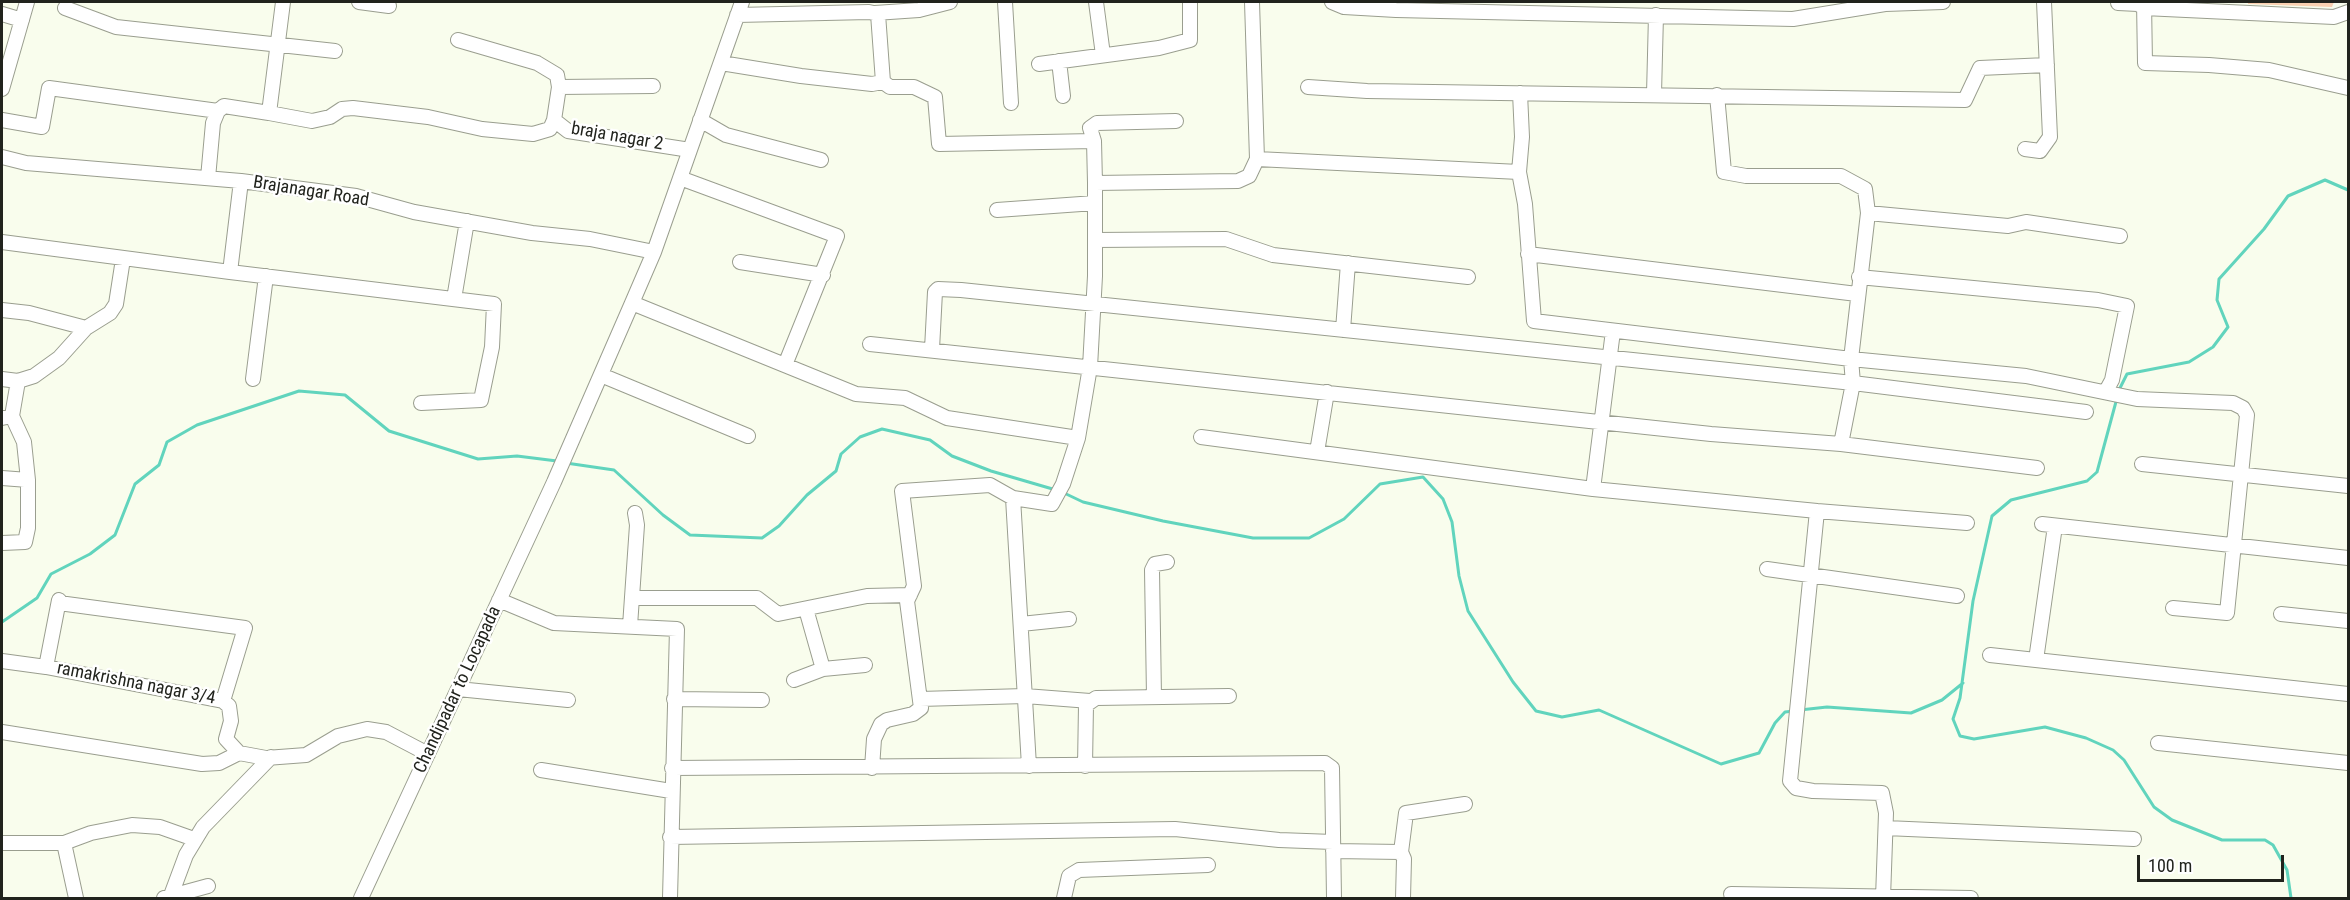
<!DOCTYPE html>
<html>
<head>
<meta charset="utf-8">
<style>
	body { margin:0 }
	#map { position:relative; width:2350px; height:900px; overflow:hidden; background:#f9fded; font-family:"Roboto Condensed",sans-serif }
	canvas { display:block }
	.frame { position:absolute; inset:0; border:3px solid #21231d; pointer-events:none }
	.scale { position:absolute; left:2137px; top:855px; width:147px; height:27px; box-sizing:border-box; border:3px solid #21231d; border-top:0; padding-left:8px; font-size:18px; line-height:21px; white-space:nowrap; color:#21231d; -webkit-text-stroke:4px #fff; paint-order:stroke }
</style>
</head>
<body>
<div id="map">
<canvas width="2350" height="900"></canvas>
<div class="frame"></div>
<div class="scale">100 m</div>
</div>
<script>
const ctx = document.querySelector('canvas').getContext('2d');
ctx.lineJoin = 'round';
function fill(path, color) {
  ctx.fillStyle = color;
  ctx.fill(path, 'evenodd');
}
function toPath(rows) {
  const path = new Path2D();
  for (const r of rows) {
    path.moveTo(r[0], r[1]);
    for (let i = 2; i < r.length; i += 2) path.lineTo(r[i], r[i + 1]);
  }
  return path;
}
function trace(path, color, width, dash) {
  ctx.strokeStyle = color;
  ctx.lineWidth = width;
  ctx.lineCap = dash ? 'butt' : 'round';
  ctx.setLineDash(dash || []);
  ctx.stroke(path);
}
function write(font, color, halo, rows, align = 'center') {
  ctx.font = font + ' "Roboto Condensed",sans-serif';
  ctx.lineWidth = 5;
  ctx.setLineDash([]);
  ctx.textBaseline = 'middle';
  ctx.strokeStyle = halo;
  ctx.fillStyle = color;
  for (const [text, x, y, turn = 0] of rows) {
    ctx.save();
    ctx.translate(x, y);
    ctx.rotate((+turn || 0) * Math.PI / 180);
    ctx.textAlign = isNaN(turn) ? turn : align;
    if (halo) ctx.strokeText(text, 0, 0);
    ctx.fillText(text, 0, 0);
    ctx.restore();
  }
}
const green = toPath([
	[2248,2,2334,2,2332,7,2248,4]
]);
const stream = toPath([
	[2118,392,2127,374,2189,362,2213,347,2228,327,2217,300,2219,279,2264,229,2288,196,2325,180,2348,190],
	[2117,398,2097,472,2087,481,2011,500,1992,516,1973,601,1960,698,1953,719,1960,736,1974,739,2045,727,2086,738,2113,750,2124,760,2154,807,2172,820,2222,840,2265,840,2273,845,2287,870,2291,898],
	[566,463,614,470,663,515,690,535,762,538,779,526,807,495,836,471,841,454,860,437,882,429,930,440,952,456,991,471,1056,490],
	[1062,492,1083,502,1163,521,1253,538,1309,538,1344,519,1380,484,1423,477,1443,499,1452,522,1459,576,1468,611,1513,682,1536,711,1562,717,1599,710,1721,764,1759,753,1775,723,1785,712,1794,711],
	[2,622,37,598,51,574,90,554,115,535,135,484,159,465,167,442,197,425,299,391,345,395,389,431,478,459,517,456,557,461],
	[1800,710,1827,707,1911,713,1942,700,1963,683]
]);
const minor = toPath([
	[359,2,389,6],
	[1005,2,1011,103],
	[1096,2,1103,55],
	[1252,2,1257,159,1519,172],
	[1332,2,1344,7,1396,10,1793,19,1885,4,1943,2],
	[2144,2,2145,63,2209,65,2269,70,2348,88],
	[2118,3,2138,4,2144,8,2334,17,2348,12],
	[65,8,116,27,335,51],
	[875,13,919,10,950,2],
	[2,14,22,20],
	[737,15,869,12,878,14,883,82,890,87,914,87,935,97,939,144,1094,141,1095,183,1238,181,1249,176,1257,159],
	[458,40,537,63,557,75,559,87,554,120,568,131,690,150],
	[1059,61,1063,96],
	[721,63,801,76,872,84,883,82],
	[1039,64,1159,48,1190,40,1190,2],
	[559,87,653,86],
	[1308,87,1367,91,1965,100,1980,68,2047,65],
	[2,89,27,2],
	[1520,93,1522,137,1519,172,1525,204,1534,321,1851,359,2026,376,2137,399,2233,403,2243,408,2247,415,2227,613,2173,608],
	[1654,94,1656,15],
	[269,113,312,121,330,117,342,109,353,108,428,117,482,129,533,134,550,129,554,120],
	[2,120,42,127,49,88,218,111],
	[700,120,726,135,821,160],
	[1094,141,1090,128,1097,123,1176,121],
	[2025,149,2040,151,2050,137,2044,2],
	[2,157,26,163,241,181,356,196,414,212,532,233,590,239,654,252],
	[208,178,213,123,218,111,224,106,269,113,283,2],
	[680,178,837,236,785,365],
	[997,210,1095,203],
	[1868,213,2008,226,2026,222,2120,236],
	[1095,240,1226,239,1273,255,1468,277],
	[2,242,230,272,241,181],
	[1528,254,1857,294],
	[740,262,823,275],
	[230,272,494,304,492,347,481,400,421,403],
	[1859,277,2098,300,2127,306,2112,380,2106,391],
	[454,299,467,221],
	[632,303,856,394,905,398,947,418,1078,438],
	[2,310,29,313,86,328,110,313,116,304,123,259],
	[1343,330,1348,263],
	[1613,331,1593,489,1817,511,1790,781,1796,788,1813,791,1882,793,1886,813,1883,898],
	[870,344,1711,434,1841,444,1853,383,1851,359,1868,213,1865,189,1841,176,1746,176,1724,172,1717,95],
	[932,349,935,292,938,289,961,290,1853,383,2086,412],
	[601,375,748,436],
	[2,379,18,381,34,376,59,358,86,328],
	[253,379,266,276],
	[2,418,12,416,18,381],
	[1201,437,1593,489],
	[1841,444,2037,468],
	[1317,452,1327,392],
	[2142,464,2348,486],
	[2,478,28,480],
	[1013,498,1029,766],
	[1817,511,1967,523],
	[2042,524,2348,558],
	[2,543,25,542,28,528,28,480,24,442,12,416],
	[1767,569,1957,596],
	[632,598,757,598,778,614,867,596,910,595],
	[499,600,554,623,677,629,670,898],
	[59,603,245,628,223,701],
	[806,609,823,669],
	[2281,614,2348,621],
	[1021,624,1069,619],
	[630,626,637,525,635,513],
	[1990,655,2348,694],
	[2036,660,2055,526],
	[2,661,46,667,223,701,229,706,231,721,226,739,239,753,266,758,306,755,338,736,367,729,386,732,428,754],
	[46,667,59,600],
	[794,680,823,669,865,665],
	[458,689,568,700],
	[1154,697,1152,570,1155,564,1167,562],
	[674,699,762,700],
	[920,699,1025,696,1090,701],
	[2,732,202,764,219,763,239,753],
	[2158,743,2348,763],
	[1085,766,1086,705,1096,698,1229,696],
	[672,768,1325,763,1332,768,1334,898],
	[872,768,874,739,881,724,887,720,913,714,921,708,907,601,914,586,902,491,990,485,1013,498,1052,504,1063,484,1078,438,1090,367,1095,276,1095,183],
	[541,770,671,791],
	[1886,828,2134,839],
	[670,837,1175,829,1279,840,1333,842],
	[2,843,64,843,91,833,132,825,160,827,194,839],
	[64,843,76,898],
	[1333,851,1401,852],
	[1731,894,1971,898],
	[164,898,208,886],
	[170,898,186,855,203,827,271,757],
	[361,898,554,482,632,303,654,252,742,2],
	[1064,898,1069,876,1079,870,1208,865],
	[1403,898,1404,859,1401,852,1406,813,1465,804]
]);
const streetNames = [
	["braja nagar 2",617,137,10],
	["Brajanagar Road",311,192,9],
	["ramakrishna nagar 3/4",136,684,11],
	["Chandipadar to Locapada",458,690,-65]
];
fill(green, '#fad0b1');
trace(stream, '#61d4bd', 3);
trace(minor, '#9a9e8f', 16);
trace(minor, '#fff', 14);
write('18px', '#21231d', '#fff', streetNames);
</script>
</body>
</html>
